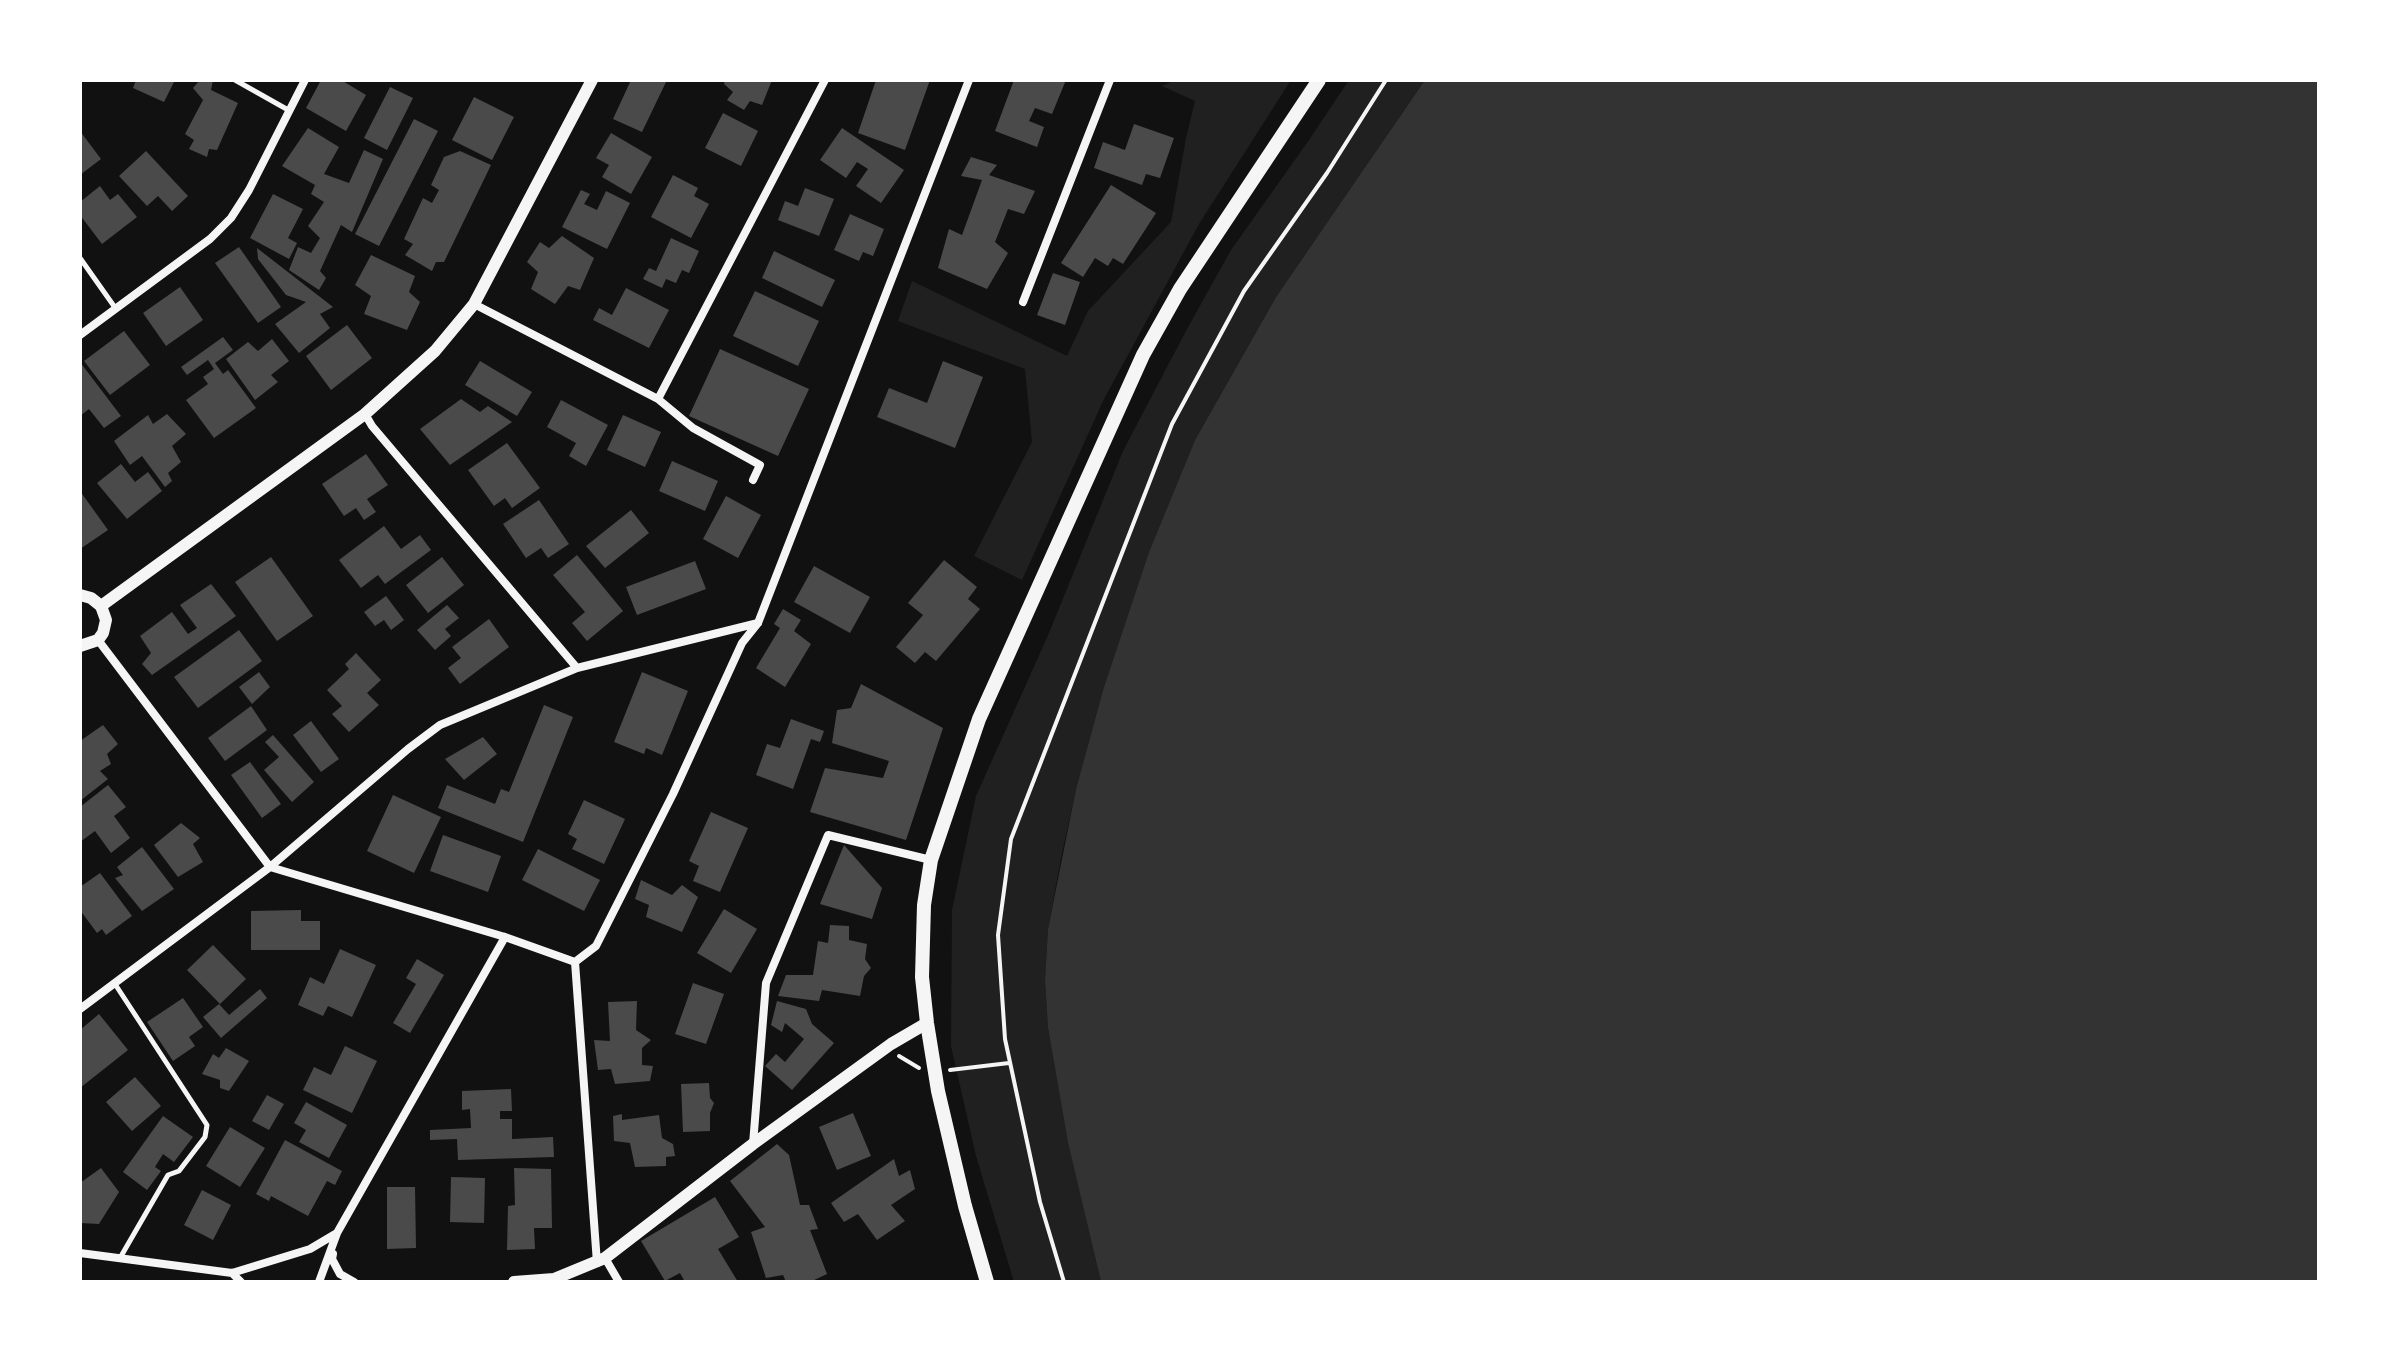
<!DOCTYPE html>
<html>
<head>
<meta charset="utf-8">
<style>
	body { margin:0 }
	#map { position:relative; width:2399px; height:1362px; overflow:hidden; background:#111; font-family:Arial,sans-serif }
	canvas { display:block }
	.frame { position:absolute; inset:0; border:82px solid #fff; pointer-events:none }
</style>
</head>
<body>
<div id="map">
<canvas width="2399" height="1362"></canvas>
<div class="frame"></div>
</div>
<script>
const ctx = document.querySelector('canvas').getContext('2d');
ctx.lineJoin = 'round';
function fill(path, color) {
  ctx.fillStyle = color;
  ctx.fill(path, 'evenodd');
}
function toPath(rows) {
  const path = new Path2D();
  for (const r of rows) {
    path.moveTo(r[0], r[1]);
    for (let i = 2; i < r.length; i += 2) path.lineTo(r[i], r[i + 1]);
  }
  return path;
}
function trace(path, color, width, dash) {
  ctx.strokeStyle = color;
  ctx.lineWidth = width;
  ctx.lineCap = dash ? 'butt' : 'round';
  ctx.setLineDash(dash || []);
  ctx.stroke(path);
}
const green = toPath([
	[1175,80,1291,80,1199,224,1104,399,1022,580,974,556,1032,442,1025,369,898,321,912,281,1067,356,1088,311,1171,222,1186,138,1195,101,1162,86],
	[1349,80,1425,80,1276,297,1195,440,1149,552,1103,690,1076,789,1061,858,1048,929,1045,980,1048,1028,1068,1143,1101,1282,1014,1282,976,1156,951,1046,952,910,976,796,1049,633,1123,451,1187,329,1231,250,1309,140]
]);
const water = toPath([
	[1425,80,2319,80,2319,1282,1101,1282,1068,1143,1048,1028,1045,980,1048,929,1076,789,1103,690,1149,552,1195,440,1276,297]
]);
const building = toPath([
	[136,80,175,80,164,102,133,88],
	[200,80,213,80,211,90,238,103,217,150,209,149,207,157,189,149,194,140,185,134,203,100,193,88],
	[321,80,327,82,341,80,366,95,346,131,306,108],
	[631,80,667,80,642,132,613,119],
	[725,80,772,80,762,105,750,101,744,110,727,100,733,92,724,84],
	[876,80,930,80,905,150,858,133],
	[1014,80,1066,80,1052,114,1035,108,1029,121,1044,127,1037,147,995,131],
	[390,87,413,98,387,150,364,138],
	[474,97,514,117,492,160,452,140],
	[723,113,758,131,741,166,705,148],
	[414,119,438,131,379,246,355,234],
	[1134,124,1174,138,1160,178,1146,174,1142,185,1094,168,1103,142,1125,150],
	[308,128,339,147,324,174,349,183,364,150,383,159,352,232,341,225,320,271,326,278,319,290,289,270,298,247,311,253,320,238,308,226,324,202,311,194,315,185,282,166],
	[842,128,904,170,881,203,856,186,868,169,857,162,846,178,820,160],
	[80,131,101,159,80,175],
	[611,133,652,157,631,194,602,177,609,165,596,158],
	[146,151,188,196,172,211,158,196,147,206,119,176],
	[460,151,491,165,444,262,436,262,432,271,405,255,413,244,404,239,423,198,432,203,439,190,431,185,444,157],
	[971,157,997,165,989,175,1035,191,1024,214,1008,209,995,242,1008,253,987,289,938,268,949,229,962,235,982,180,961,176],
	[673,175,698,188,694,196,709,204,691,238,651,217],
	[1111,185,1156,213,1123,264,1113,258,1108,266,1095,258,1083,277,1061,263],
	[100,186,110,200,118,194,137,217,102,244,80,215,80,202],
	[805,188,834,199,819,236,778,220,785,201,798,206],
	[581,190,590,194,584,204,597,210,606,191,630,203,607,249,562,227],
	[273,194,303,209,288,238,297,243,289,259,250,238],
	[850,214,884,229,873,256,863,252,859,261,834,250],
	[562,236,594,258,580,290,568,286,555,304,531,289,538,272,527,262,540,242,549,248],
	[671,238,699,251,689,273,682,270,676,283,666,279,662,288,643,279,649,268,656,271],
	[239,247,281,307,258,323,215,263],
	[257,248,333,307,320,314,330,328,299,353,275,324,306,302,286,295,258,259],
	[774,251,835,280,822,307,762,278],
	[371,255,415,276,409,292,420,302,407,330,364,314,371,296,355,285],
	[1053,273,1080,282,1065,325,1037,315],
	[180,287,203,320,166,346,143,313],
	[626,288,669,310,649,348,593,320,599,308,612,315],
	[755,291,819,321,798,366,733,336],
	[347,325,372,358,331,390,306,356],
	[124,331,150,365,110,395,84,361],
	[223,337,233,350,215,363,223,374,228,370,256,408,214,438,186,400,208,384,203,377,214,369,208,360,187,375,181,367],
	[272,339,289,361,271,375,278,382,255,400,226,359,248,342,258,351],
	[720,349,809,389,778,456,689,416],
	[480,361,532,392,517,416,465,385],
	[943,361,983,377,955,448,877,417,889,388,927,403],
	[80,362,121,416,104,428,89,409,80,416],
	[461,399,480,412,488,406,512,422,450,465,420,429],
	[561,400,608,425,586,466,569,456,576,443,547,427],
	[167,414,186,434,172,446,181,462,168,473,172,481,165,487,142,456,130,465,114,441,148,415,153,424],
	[623,415,661,432,645,467,607,450],
	[507,443,540,488,512,508,505,498,494,506,468,470],
	[366,454,388,485,367,499,376,512,364,520,356,508,344,516,322,484],
	[672,461,718,481,705,511,659,491],
	[121,464,135,482,148,472,162,491,127,519,97,483],
	[80,491,108,530,80,549],
	[726,496,761,515,738,558,703,539],
	[539,500,569,544,548,558,541,548,526,558,503,524],
	[631,510,649,533,605,568,586,546],
	[384,526,401,549,420,535,431,550,385,584,378,575,361,588,339,560],
	[577,555,623,611,587,641,572,623,585,612,553,575],
	[271,557,313,616,277,641,235,582],
	[442,557,464,585,428,613,406,585],
	[944,560,977,587,968,599,980,609,936,661,925,652,915,663,896,647,923,615,908,603],
	[695,561,706,589,637,615,626,587],
	[814,566,870,597,850,633,794,602],
	[211,584,236,616,152,675,142,664,151,653,140,636,172,612,188,634,197,628,180,605],
	[386,596,404,620,391,630,384,620,375,626,364,612],
	[447,605,459,618,445,629,451,636,435,650,417,630],
	[783,609,801,620,794,631,811,644,785,687,756,668,780,628,774,624],
	[489,619,509,647,460,684,448,668,461,658,452,647],
	[239,630,262,661,198,708,174,677],
	[356,653,381,680,367,693,379,705,349,732,332,714,342,706,327,690,349,669,345,664],
	[259,672,270,687,252,704,239,687],
	[642,672,688,691,662,755,646,748,644,754,614,742],
	[861,684,943,728,906,840,810,812,825,768,883,778,889,761,832,743,837,710,851,708],
	[544,705,573,717,523,842,438,808,447,785,495,804,501,789,509,792],
	[251,706,267,730,225,761,208,738],
	[791,719,824,731,820,742,811,739,793,789,756,775,767,744,780,748],
	[311,721,339,759,321,772,293,735],
	[103,725,118,744,107,754,111,764,100,771,108,779,80,801,80,741],
	[273,735,314,782,292,802,264,770,279,757,265,742],
	[483,737,497,754,464,780,445,759],
	[250,762,281,804,262,818,231,775],
	[108,785,126,807,114,816,130,838,111,853,95,831,80,842,80,807],
	[393,795,441,817,414,873,367,851],
	[584,800,625,819,604,864,572,849,577,839,568,834],
	[711,812,748,828,720,892,693,881,699,866,689,861],
	[181,823,200,838,193,844,203,862,178,877,154,845],
	[443,835,501,856,488,892,430,871],
	[844,845,882,888,872,919,820,904],
	[142,847,174,889,142,911,115,878,123,875,117,867],
	[538,849,600,880,584,911,522,880],
	[100,873,132,916,106,935,102,929,97,933,80,910,80,887],
	[641,880,672,895,682,885,698,897,682,932,646,917,649,905,635,899],
	[724,909,757,929,731,973,697,953],
	[301,910,301,921,320,921,320,950,251,950,251,911],
	[830,925,849,926,849,940,867,944,865,959,871,968,864,976,860,996,822,990,819,1001,778,996,786,975,813,975,818,941,828,943],
	[213,945,246,979,220,1004,187,970],
	[340,949,376,965,352,1017,328,1006,323,1016,298,1005,310,977,324,984],
	[417,959,444,975,410,1033,393,1023,416,984,406,978],
	[693,983,724,994,706,1044,675,1034],
	[260,989,267,998,221,1038,203,1017,219,1004,229,1015],
	[183,998,203,1027,189,1037,195,1046,173,1061,147,1022],
	[637,1001,636,1030,651,1040,642,1048,642,1065,653,1066,650,1081,615,1084,611,1069,598,1070,594,1040,610,1041,608,1002],
	[777,1001,806,1009,812,1024,834,1043,792,1090,765,1066,776,1054,785,1062,804,1039,785,1023,782,1032,771,1025],
	[99,1014,128,1050,80,1088,80,1030],
	[345,1046,377,1061,352,1113,303,1090,314,1067,331,1075],
	[226,1048,249,1061,229,1091,220,1088,220,1080,202,1074,213,1054,219,1058],
	[135,1077,161,1106,132,1131,106,1102],
	[709,1083,710,1098,714,1103,710,1113,710,1131,683,1132,681,1084],
	[511,1089,512,1111,500,1111,500,1119,512,1119,512,1139,553,1137,554,1157,458,1160,457,1139,430,1140,430,1130,471,1128,470,1109,462,1110,462,1091],
	[267,1095,284,1104,269,1130,252,1121],
	[306,1102,347,1125,329,1158,299,1142,306,1130,294,1123],
	[853,1113,871,1156,837,1170,819,1127],
	[622,1114,622,1120,659,1115,662,1138,673,1144,675,1156,666,1157,666,1166,635,1167,630,1143,614,1141,613,1116],
	[163,1116,193,1137,174,1162,163,1154,155,1167,161,1171,147,1190,123,1172],
	[230,1127,265,1148,240,1187,206,1166],
	[285,1140,342,1171,335,1185,327,1181,308,1216,271,1196,269,1201,256,1194],
	[777,1144,789,1155,800,1205,809,1205,818,1229,810,1230,827,1274,810,1282,786,1282,783,1275,766,1278,751,1232,765,1227,730,1181],
	[894,1159,899,1176,910,1170,915,1189,891,1205,905,1221,877,1240,858,1214,844,1222,831,1203],
	[101,1168,119,1192,99,1224,80,1223,80,1183],
	[514,1168,551,1169,552,1228,534,1228,535,1249,507,1250,508,1206,515,1205],
	[451,1177,485,1178,484,1223,450,1222],
	[387,1187,415,1187,416,1248,387,1249],
	[202,1190,231,1205,213,1240,184,1225],
	[715,1197,739,1237,718,1249,738,1282,685,1282,680,1273,665,1281,641,1241]
]);
const path = toPath([
	[899,1056,919,1068],
	[950,1070,1009,1063],
	[1064,1282,1040,1202,1005,1039,998,935,1011,839,1172,424,1244,291,1327,173,1386,80]
]);
const service = toPath([
	[235,80,290,111],
	[80,258,116,309],
	[115,984,207,1125,205,1137,179,1171,168,1175,120,1258]
]);
const minor = toPath([
	[1023,302,1110,80],
	[474,304,658,399,693,428,760,465,753,480],
	[80,335,210,239,231,218,249,190,305,80],
	[658,399,825,80],
	[365,414,372,426,577,668],
	[98,640,270,867,505,937,575,962],
	[575,962,596,946,673,794,742,643,758,623,969,80],
	[575,962,597,1263],
	[80,1009,270,867,408,749,440,725,577,668,758,623],
	[753,1144,766,983,828,835,931,860],
	[80,1253,232,1273,310,1249,337,1233],
	[333,1254,332,1259,340,1274,354,1282],
	[605,1258,619,1282],
	[232,1273,241,1282],
	[319,1282,337,1233,505,937]
]);
const tertiary = toPath([
	[80,595,91,598,101,606,106,620,103,633,98,640,80,646],
	[101,606,365,414,435,351,474,304,592,80],
	[514,1282,554,1279,605,1258,753,1144,891,1044,927,1023]
]);
const primary = toPath([
	[987,1282,965,1206,938,1091,927,1023,922,977,924,905,931,860,979,719,1143,355,1180,289,1319,80]
]);
fill(green, '#202020');
fill(water, '#333');
fill(building, '#4a4a4a');
trace(path, '#f5f5f5', 4);
trace(service, '#f5f5f5', 5);
trace(minor, '#f5f5f5', 8);
trace(tertiary, '#f5f5f5', 12);
trace(primary, '#f5f5f5', 14);
</script>
</body>
</html>
